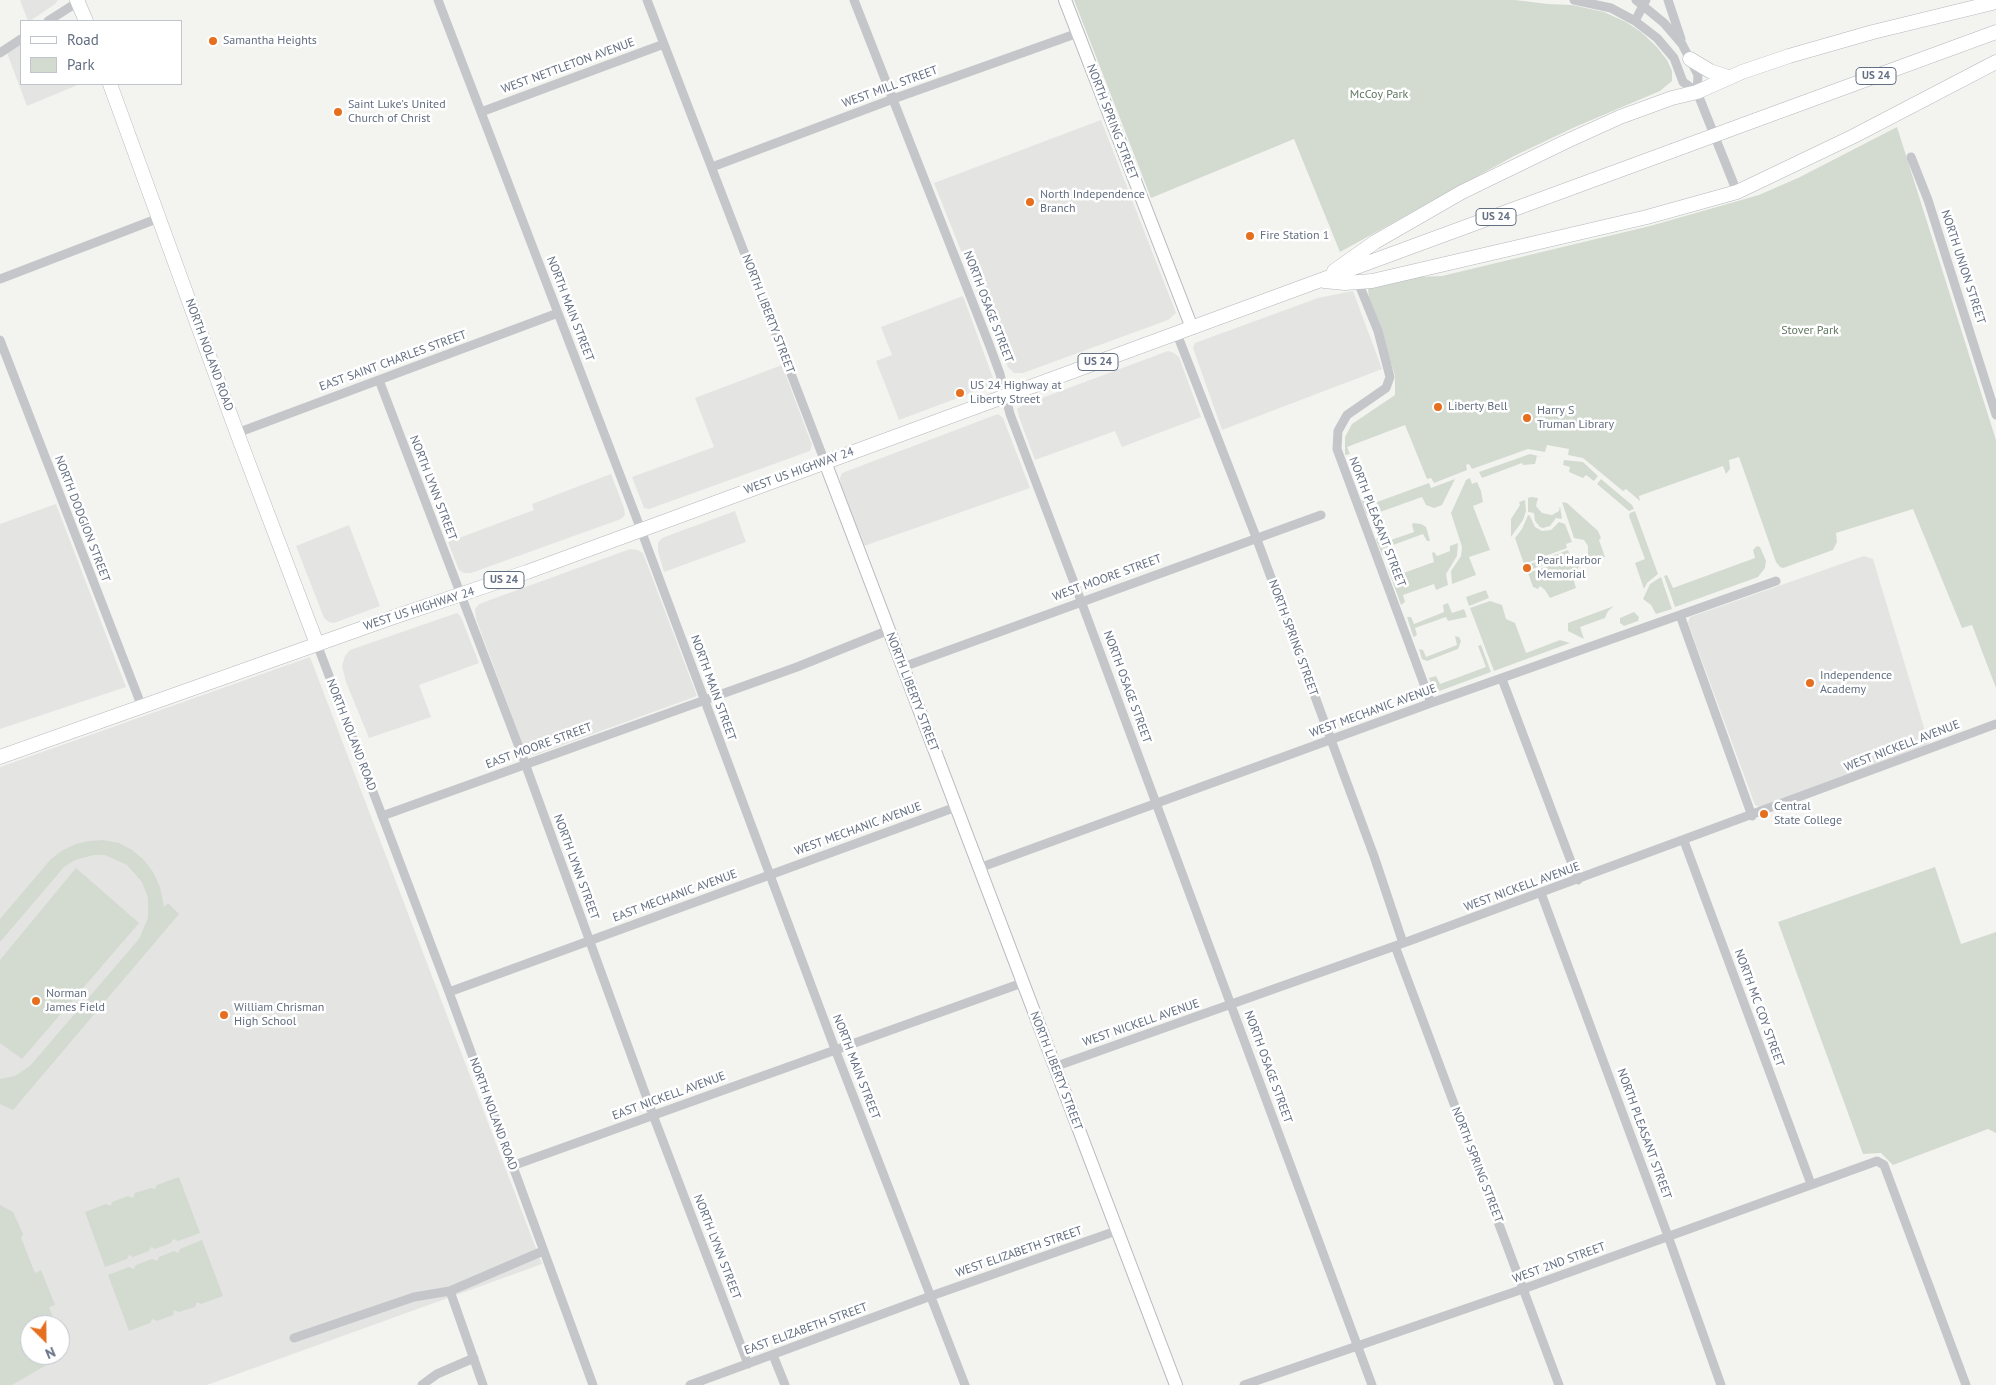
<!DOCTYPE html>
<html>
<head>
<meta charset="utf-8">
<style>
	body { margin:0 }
	#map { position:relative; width:1996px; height:1385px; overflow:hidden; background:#f3f4f0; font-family:"PT Sans",sans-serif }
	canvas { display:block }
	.legend { position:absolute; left:20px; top:20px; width:162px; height:65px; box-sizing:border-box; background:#fff; border:1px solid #c0c5cd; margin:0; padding:6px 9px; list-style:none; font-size:15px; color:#626e81 }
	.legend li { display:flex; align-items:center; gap:10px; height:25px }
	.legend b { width:25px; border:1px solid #c0c5cd }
	.north { position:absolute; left:20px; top:1315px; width:50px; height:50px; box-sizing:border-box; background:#fff; border:1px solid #c0c5cd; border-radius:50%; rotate:157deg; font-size:14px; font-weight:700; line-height:20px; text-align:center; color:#626e81 }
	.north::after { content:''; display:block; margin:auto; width:18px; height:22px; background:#e56f1f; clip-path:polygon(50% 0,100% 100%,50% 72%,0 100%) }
</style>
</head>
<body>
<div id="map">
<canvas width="1996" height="1385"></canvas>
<ul class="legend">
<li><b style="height:6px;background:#fff"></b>Road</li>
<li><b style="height:14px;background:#d3dbd1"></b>Park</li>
</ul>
<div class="north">N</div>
</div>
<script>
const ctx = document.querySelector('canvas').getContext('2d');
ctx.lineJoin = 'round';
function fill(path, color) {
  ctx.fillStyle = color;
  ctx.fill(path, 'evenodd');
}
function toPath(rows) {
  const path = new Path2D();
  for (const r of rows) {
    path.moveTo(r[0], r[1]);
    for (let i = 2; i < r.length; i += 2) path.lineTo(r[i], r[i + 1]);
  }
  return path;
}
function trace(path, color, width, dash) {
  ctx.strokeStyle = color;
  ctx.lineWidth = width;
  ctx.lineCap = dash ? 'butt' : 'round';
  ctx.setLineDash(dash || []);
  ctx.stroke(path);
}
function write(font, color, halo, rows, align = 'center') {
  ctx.font = font + ' "PT Sans",sans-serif';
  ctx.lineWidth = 5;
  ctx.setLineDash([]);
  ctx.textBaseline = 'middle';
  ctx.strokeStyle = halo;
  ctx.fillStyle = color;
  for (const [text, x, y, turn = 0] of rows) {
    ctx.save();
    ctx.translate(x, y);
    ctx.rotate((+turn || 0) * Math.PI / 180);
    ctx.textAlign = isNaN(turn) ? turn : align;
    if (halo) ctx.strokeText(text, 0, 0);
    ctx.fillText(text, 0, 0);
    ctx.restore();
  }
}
const built = toPath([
	[20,0,58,0,55,4,30,21,28,21],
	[21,43,21,84,80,84,27,106,7,53],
	[1101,120,1176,313,1168,320,1023,373,1014,373,1008,367,1004,359,934,183],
	[1353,291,1382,369,1222,430,1193,348,1195,343,1318,298],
	[963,296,993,378,992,383,987,387,899,420,876,361,892,355,881,327],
	[1168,351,1174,353,1179,357,1201,417,1122,447,1115,431,1035,460,1019,417,1017,409,1023,405],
	[782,365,812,445,810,451,649,509,644,508,632,477,714,447,695,398],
	[998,414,1003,418,1030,488,864,546,841,488,840,478,842,473],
	[611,474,624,508,625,515,621,519,471,573,464,573,459,570,448,542,534,510,532,504],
	[56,504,126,687,0,729,0,524],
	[735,511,746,542,664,572,658,551,658,543,662,538],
	[349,525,380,606,334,623,329,622,324,618,296,546],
	[630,549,638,550,643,553,697,696,535,755,529,754,525,751,476,619,475,609,479,604],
	[1864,556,1873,559,1929,744,1760,807,1755,805,1688,623,1690,617],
	[457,613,461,617,479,663,419,685,431,717,369,738,346,682,342,666,345,656,350,650],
	[310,657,542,1264,207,1385,0,1385,0,767],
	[30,1325,60,1325,60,1355,30,1355]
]);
const green = toPath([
	[1074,0,1515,0,1548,4,1572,5,1604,12,1626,22,1641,32,1656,46,1667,60,1672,71,1672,81,1660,91,1575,127,1514,156,1340,252,1294,139,1151,198],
	[1897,127,1996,440,1996,688,1972,625,1962,628,1913,509,1836,533,1837,542,1833,550,1783,568,1780,567,1776,562,1739,457,1729,460,1730,469,1726,474,1723,466,1639,496,1640,501,1626,489,1623,491,1583,458,1568,455,1569,449,1547,445,1545,452,1528,449,1472,469,1469,464,1466,465,1467,470,1434,483,1431,478,1427,479,1405,425,1347,447,1350,454,1345,455,1345,437,1352,424,1395,395,1395,375,1369,299,1368,289,1419,277,1442,276,1650,226,1759,195,1800,177],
	[1530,454,1547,458,1537,456,1535,464,1523,465,1522,463,1482,478,1479,472],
	[1564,460,1583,462,1598,476,1594,481,1586,475,1583,478,1569,472,1570,467,1563,465],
	[1470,478,1472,484,1477,482,1481,491,1483,502,1473,506,1490,550,1469,557,1476,575,1452,584,1451,571,1461,556,1462,547,1451,513,1466,480],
	[1455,479,1442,505,1434,508,1426,505,1422,497,1380,512,1383,519,1379,522,1370,518,1366,513,1361,500,1366,498,1369,505,1429,483,1431,488],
	[1601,479,1632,505,1634,509,1629,511,1597,484],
	[1531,497,1538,498,1536,506,1542,513,1552,515,1559,511,1560,506,1562,519,1556,518,1550,526,1543,528,1540,527,1535,521,1534,513,1528,512,1528,498],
	[1525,500,1526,511,1523,520,1511,537,1511,519,1520,505,1519,502],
	[1562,502,1567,503,1598,531,1601,538,1599,540,1605,557,1583,565,1582,561,1588,554,1588,546,1584,540,1574,538],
	[1635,511,1658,574,1647,583,1644,589,1635,563,1645,559,1629,516,1630,513],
	[1528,515,1530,516,1535,527,1542,531,1551,530,1559,522,1565,524,1572,542,1566,544,1567,548,1524,564,1515,538,1522,529],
	[1413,523,1421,524,1426,527,1430,541,1427,541,1423,534,1385,548,1387,555,1383,556,1376,540,1378,536,1382,536,1385,542,1414,532,1412,525],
	[1458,543,1457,556,1446,574,1448,585,1436,590,1434,584,1403,595,1405,602,1401,605,1388,569,1392,569,1395,576,1434,562,1432,553,1434,552,1437,556,1450,551,1450,546],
	[1757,546,1760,547,1766,561,1765,568,1758,577,1675,607,1664,576,1667,575,1673,588,1755,558,1753,550],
	[1568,550,1570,555,1527,571,1525,566],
	[1571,558,1572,561,1578,559,1580,566,1575,571,1577,579,1574,581,1576,588,1550,598,1545,590,1540,586,1538,589,1533,587,1528,573],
	[1661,577,1672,609,1656,614,1651,605,1643,599,1650,584],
	[1486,590,1489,598,1469,606,1466,597],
	[1490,601,1502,605,1506,619,1515,623,1526,653,1560,640,1570,643,1494,671,1470,608],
	[1448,603,1452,613,1464,609,1467,617,1448,621,1446,617,1415,628,1417,635,1414,637,1413,636,1407,617,1411,617,1414,624,1444,612,1443,605],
	[1614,606,1608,611,1605,618,1580,627,1584,639,1568,631,1568,623],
	[1634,612,1639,617,1638,621,1624,626,1620,623,1620,618],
	[1455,636,1459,637,1461,641,1458,649,1427,661,1422,659,1419,649,1423,650,1426,657,1457,645],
	[1481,645,1491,672,1434,693,1429,678,1436,676,1440,684,1486,667,1478,646],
	[103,840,119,843,132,850,144,860,153,872,160,887,164,907,168,903,179,914,13,1110,0,1104,0,1079,15,1076,30,1066,139,939,148,918,148,898,142,882,127,865,105,855,94,855,75,860,64,867,0,942,0,919,51,859,63,850,76,844,89,841],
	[1935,867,1961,944,1996,932,1996,1133,1988,1129,1893,1165,1881,1153,1863,1154,1778,922],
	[76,868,139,923,22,1059,0,1043,0,960],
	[179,1177,200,1233,178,1241,173,1239,171,1243,155,1249,151,1247,149,1251,133,1257,129,1255,127,1259,105,1267,85,1212,106,1204,111,1206,112,1202,128,1196,133,1198,135,1193,151,1188,155,1189,157,1185],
	[0,1205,13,1212,23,1234,21,1238,35,1273,41,1270,55,1305,49,1307,56,1325,30,1325,30,1355,60,1355,60,1335,67,1353,12,1385,0,1385],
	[202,1240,223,1296,201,1304,197,1302,195,1307,179,1312,174,1310,173,1315,157,1321,152,1319,150,1323,129,1331,108,1275,129,1267,134,1269,136,1265,152,1259,157,1261,159,1257,174,1251,178,1253,180,1249]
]);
const street = toPath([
	[438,0,635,514,835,1049,965,1385],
	[647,0,825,462],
	[854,0,989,344,1000,374,1010,414,1081,601,1372,1385],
	[1574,0,1611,8,1635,21,1657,38,1674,58,1683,82,1697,92],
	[1636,0,1664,23,1682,44,1698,75,1697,92,1737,192],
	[1668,0,1681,39],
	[48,21,81,0],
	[1635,21,1646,0],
	[0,53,21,39],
	[481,112,664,44],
	[1911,157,1928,200,1996,415],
	[712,167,893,99,1078,33],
	[0,279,159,218],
	[1358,282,1378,331,1390,377,1386,388,1347,415,1338,431,1337,449,1431,703],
	[1177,334,1256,537,1374,856,1403,943],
	[0,340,142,707],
	[379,380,522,755,653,1115,748,1364],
	[237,433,558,313],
	[1680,615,1752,816],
	[317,644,449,992,593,1385],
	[903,667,1321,515],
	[1502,679,1578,880],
	[382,816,797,667,889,630],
	[1684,841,1811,1184],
	[979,868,1431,703,1776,581],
	[1541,893,1668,1236,1721,1385],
	[1395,946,1559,1385],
	[449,992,956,807],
	[1054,1067,1409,941,1996,724],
	[512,1166,1022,983],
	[450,1291,483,1385],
	[294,1338,414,1297,450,1291,543,1251],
	[773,1355,785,1385],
	[422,1385,437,1374,474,1358],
	[690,1385,931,1296,1116,1231],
	[1244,1385,1523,1289,1877,1161,1884,1165,1966,1385]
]);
const secondary = toPath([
	[1065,0,1192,328],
	[825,462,1176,1385]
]);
const primary = toPath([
	[77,0,86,21],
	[1690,59,1710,71,1728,77],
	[110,84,237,433,317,644],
	[1756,120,1996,32],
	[1334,271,1375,242,1462,192,1565,142,1620,117,1672,98,1697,92,1742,72,1789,56,1873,32,1996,2],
	[1324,281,1345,283,1372,281,1647,217,1737,192,1854,136,1996,62],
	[0,757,391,618,527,572,1672,151]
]);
const primaryBridge = toPath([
	[1672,151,1756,120]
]);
const markers = [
	[213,41,5,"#e56f1f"],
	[338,112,5,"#e56f1f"],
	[1030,202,5,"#e56f1f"],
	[1250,236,5,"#e56f1f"],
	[960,393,5,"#e56f1f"],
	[1438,407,5,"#e56f1f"],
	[1527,418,5,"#e56f1f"],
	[1527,568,5,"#e56f1f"],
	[1810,683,5,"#e56f1f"],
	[1764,814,5,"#e56f1f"],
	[36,1001,5,"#e56f1f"],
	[224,1015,5,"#e56f1f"]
];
const shields = [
	[1876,76,40],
	[1496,217,40],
	[1098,362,40],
	[504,580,40]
];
const shieldNames = [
	["US 24",1876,76],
	["US 24",1496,217],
	["US 24",1098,362],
	["US 24",504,580]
];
const poiNames = [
	["Samantha Heights",223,41],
	["Saint Luke's United",348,105],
	["Church of Christ",348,119],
	["North Independence",1040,195],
	["Branch",1040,209],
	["Fire Station 1",1260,236],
	["US 24 Highway at",970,386],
	["Liberty Street",970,400],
	["Liberty Bell",1448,407],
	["Harry S",1537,411],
	["Truman Library",1537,425],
	["Pearl Harbor",1537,561],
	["Memorial",1537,575],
	["Independence",1820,676],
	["Academy",1820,690],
	["Central",1774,807],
	["State College",1774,821],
	["Norman",46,994],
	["James Field",46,1008],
	["William Chrisman",234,1008],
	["High School",234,1022]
];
const streetNames = [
	["WEST NETTLETON AVENUE",568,66,-20],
	["WEST MILL STREET",890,87,-20],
	["NORTH SPRING STREET",1112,122,69],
	["NORTH UNION STREET",1963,267,72],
	["NORTH OSAGE STREET",988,307,69],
	["NORTH MAIN STREET",570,309,69],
	["NORTH LIBERTY STREET",768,314,69],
	["NORTH NOLAND ROAD",209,355,70],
	["EAST SAINT CHARLES STREET",393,361,-20],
	["WEST US HIGHWAY 24",799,471,-20],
	["NORTH LYNN STREET",433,488,69],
	["NORTH DODGION STREET",82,519,69],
	["NORTH PLEASANT STREET",1377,522,69],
	["WEST MOORE STREET",1107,578,-20],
	["WEST US HIGHWAY 24",419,609,-18],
	["NORTH SPRING STREET",1293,638,70],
	["NORTH OSAGE STREET",1127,687,70],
	["NORTH MAIN STREET",713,688,70],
	["NORTH LIBERTY STREET",912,692,69],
	["WEST MECHANIC AVENUE",1373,711,-20],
	["NORTH NOLAND ROAD",351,735,69],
	["EAST MOORE STREET",539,746,-20],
	["WEST NICKELL AVENUE",1902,746,-21],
	["WEST MECHANIC AVENUE",858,829,-20],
	["NORTH LYNN STREET",576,867,70],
	["WEST NICKELL AVENUE",1522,887,-20],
	["EAST MECHANIC AVENUE",675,896,-20],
	["NORTH MC COY STREET",1759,1008,70],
	["WEST NICKELL AVENUE",1141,1023,-19],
	["NORTH MAIN STREET",856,1067,69],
	["NORTH OSAGE STREET",1268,1067,70],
	["NORTH LIBERTY STREET",1056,1071,69],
	["EAST NICKELL AVENUE",669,1096,-20],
	["NORTH NOLAND ROAD",493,1114,70],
	["NORTH PLEASANT STREET",1644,1134,70],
	["NORTH SPRING STREET",1477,1165,69],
	["NORTH LYNN STREET",717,1247,69],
	["WEST ELIZABETH STREET",1019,1252,-19],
	["WEST 2ND STREET",1559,1263,-20],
	["EAST ELIZABETH STREET",806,1329,-20]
];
const parkNames = [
	["McCoy Park",1379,95],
	["Stover Park",1810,331]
];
fill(built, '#e4e4e3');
fill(green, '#d3dbd1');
trace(secondary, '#b6b9be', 14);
trace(primary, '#b4b7bc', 15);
trace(street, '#c4c6ca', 9);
trace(secondary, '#fff', 12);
trace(primary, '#fff', 14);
trace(primaryBridge, '#b4b7bc', 15, []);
trace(primaryBridge, '#fff', 14);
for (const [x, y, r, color] of markers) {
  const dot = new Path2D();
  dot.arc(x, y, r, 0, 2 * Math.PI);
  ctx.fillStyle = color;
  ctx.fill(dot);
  trace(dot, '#fff', 2);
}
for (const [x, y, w] of shields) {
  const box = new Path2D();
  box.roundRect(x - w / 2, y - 8.5, w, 17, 4);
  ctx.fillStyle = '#fff';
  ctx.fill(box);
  trace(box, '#626e81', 1);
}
write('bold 11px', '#626e81', null, shieldNames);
write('12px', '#626e81', '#fff', poiNames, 'left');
write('12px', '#626e81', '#fff', streetNames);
write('12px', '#627861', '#fff', parkNames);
</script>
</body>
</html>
